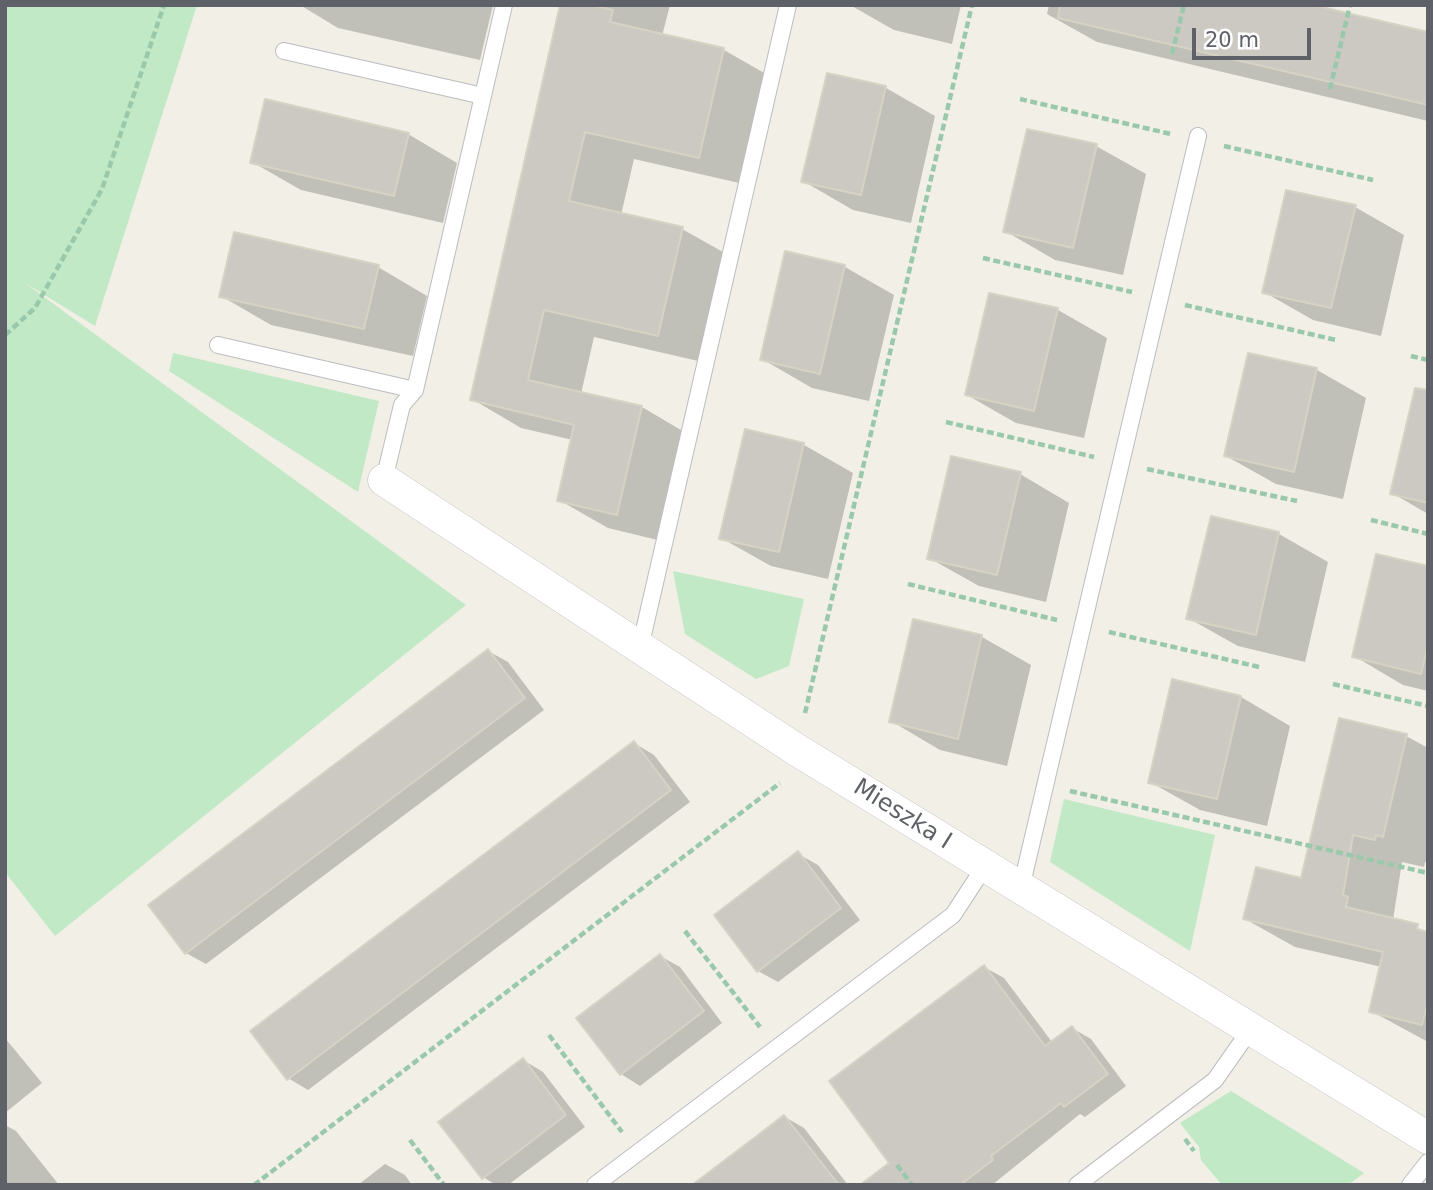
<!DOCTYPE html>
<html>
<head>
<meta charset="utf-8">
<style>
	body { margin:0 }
	#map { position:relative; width:1433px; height:1190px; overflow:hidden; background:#f1efe6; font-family:"DejaVu Sans",sans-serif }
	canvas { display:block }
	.frame { position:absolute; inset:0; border:7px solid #5e6167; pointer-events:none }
	.scale { position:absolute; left:1192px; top:28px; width:119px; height:32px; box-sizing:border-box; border:4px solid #5e6167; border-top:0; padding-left:9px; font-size:21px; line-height:24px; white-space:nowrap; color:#5e6167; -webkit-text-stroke:5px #fff; paint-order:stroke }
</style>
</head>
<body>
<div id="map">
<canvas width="1433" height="1190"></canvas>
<div class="frame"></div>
<div class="scale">20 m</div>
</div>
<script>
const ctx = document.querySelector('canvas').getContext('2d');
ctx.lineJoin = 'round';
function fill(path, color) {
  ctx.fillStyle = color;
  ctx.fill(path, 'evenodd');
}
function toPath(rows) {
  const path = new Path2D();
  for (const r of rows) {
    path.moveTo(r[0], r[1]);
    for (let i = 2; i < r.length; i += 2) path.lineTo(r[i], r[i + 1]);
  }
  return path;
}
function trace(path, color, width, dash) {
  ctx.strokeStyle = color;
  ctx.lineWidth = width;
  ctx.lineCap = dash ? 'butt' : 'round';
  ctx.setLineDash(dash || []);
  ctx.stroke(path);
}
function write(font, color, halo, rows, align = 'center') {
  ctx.font = font + ' "DejaVu Sans",sans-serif';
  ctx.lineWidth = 7;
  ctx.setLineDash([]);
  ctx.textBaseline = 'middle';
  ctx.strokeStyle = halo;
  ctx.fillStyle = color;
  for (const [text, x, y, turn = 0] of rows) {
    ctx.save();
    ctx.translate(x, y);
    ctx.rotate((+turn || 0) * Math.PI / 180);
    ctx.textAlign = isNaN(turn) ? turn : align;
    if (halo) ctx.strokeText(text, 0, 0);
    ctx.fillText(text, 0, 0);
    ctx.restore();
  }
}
const green = toPath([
	[5,5,197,5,95,326,25,283,466,605,55,936,5,872],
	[173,353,379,401,358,492,169,371],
	[673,571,804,599,789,666,756,679,685,634],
	[1064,799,1215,835,1190,951,1050,862],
	[1231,1091,1364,1173,1348,1185,1222,1185,1201,1160,1199,1147,1180,1123]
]);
const shadow = toPath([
	[300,5,493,5,480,60,338,28],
	[562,5,670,5,662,36,724,50,773,78,748,185,634,159,621,215,682,229,732,257,707,363,594,337,581,394,642,407,691,436,666,542,608,528,559,500,573,440,521,428,472,399],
	[850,5,961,5,952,44,894,30],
	[1049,5,1307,5,1428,34,1428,121,1097,42,1047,14],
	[828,75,886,88,935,116,911,223,853,210,803,181],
	[408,134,457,163,443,223,301,190,252,162],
	[1096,146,1146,174,1123,275,1055,260,1005,231],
	[1355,207,1404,235,1381,336,1313,320,1264,292],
	[786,253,845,267,894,295,869,401,812,388,762,359],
	[378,267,427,296,413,356,271,325,221,296],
	[990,295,1058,310,1107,338,1084,438,1016,423,967,395],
	[1250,355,1317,370,1366,398,1343,499,1276,484,1226,456],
	[1428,396,1428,514,1392,493],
	[746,431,804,445,853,473,828,579,771,566,721,538],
	[1020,474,1069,503,1046,602,979,586,929,558],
	[1212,518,1279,534,1328,562,1305,662,1238,646,1188,618],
	[1428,568,1428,691,1403,685,1354,656],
	[982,637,1031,665,1007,766,940,750,891,721],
	[488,651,508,662,544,710,206,964,186,953],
	[1241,697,1290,726,1267,826,1200,810,1150,782],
	[1406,736,1428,748,1428,863,1425,862,1424,867,1402,862,1393,920,1428,932,1428,1042,1371,1011,1382,967,1295,947,1245,919,1303,880],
	[634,743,654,755,690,802,308,1090,288,1078],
	[798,854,818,865,860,920,778,982,758,971],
	[660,956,680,967,722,1023,640,1086,621,1074],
	[984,967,1004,978,1052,1042,1072,1028,1091,1039,1126,1086,1085,1117,1080,1114,992,1185,863,1185,892,1163],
	[5,1038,42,1083,5,1113],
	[523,1060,543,1072,585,1127,508,1185,496,1185,483,1177],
	[785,1117,804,1128,848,1185,694,1185],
	[5,1125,16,1131,59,1185,6,1185],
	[385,1164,405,1175,412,1185,358,1185]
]);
const building = toPath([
	[560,5,592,5,613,10,610,22,724,48,699,158,585,132,569,201,683,227,658,336,544,310,528,380,642,406,617,515,557,501,574,425,470,400,560,5],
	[1060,5,1313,5,1428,32,1428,105,1058,18,1060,5],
	[827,73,886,86,861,195,801,182,827,73],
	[265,99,409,133,394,196,250,163,265,99],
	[1027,129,1097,144,1073,248,1003,232,1027,129],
	[1286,190,1356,205,1331,308,1262,293,1286,190],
	[234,232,379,265,364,329,219,297,234,232],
	[785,251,845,265,820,374,760,360,785,251],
	[989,293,1058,308,1034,411,965,395,989,293],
	[1248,353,1317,368,1294,472,1224,456,1248,353],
	[1415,388,1428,390,1428,503,1390,494,1415,388],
	[745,429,804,443,779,552,719,539,745,429],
	[951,456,1021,472,997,575,927,559,951,456],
	[1211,516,1279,532,1256,635,1186,619,1211,516],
	[1376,554,1428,566,1428,645,1421,674,1352,657,1376,554],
	[913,619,982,635,958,739,889,722,913,619],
	[488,649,525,698,185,954,148,905,488,649],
	[1172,679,1241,696,1217,799,1148,783,1172,679],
	[1339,718,1407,734,1383,837,1376,835,1375,840,1353,835,1343,895,1348,897,1346,907,1418,924,1417,929,1428,932,1428,1001,1422,1025,1369,1012,1383,952,1243,919,1256,867,1301,878,1339,718],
	[634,741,671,790,287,1080,250,1031,634,741],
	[798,851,841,908,757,972,714,915,798,851],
	[660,954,704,1011,620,1075,576,1018,660,954],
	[984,965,1045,1046,1072,1026,1108,1074,1064,1107,1061,1103,991,1156,993,1160,960,1185,860,1185,889,1163,829,1081,984,965],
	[523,1058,566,1115,482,1179,438,1122,523,1058],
	[784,1115,839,1185,692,1185,754,1138,784,1115]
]);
const path = toPath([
	[1172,54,1184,5],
	[1330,89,1350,5],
	[1020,99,1171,134],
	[1224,146,1373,180],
	[983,258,1132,292],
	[1185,305,1336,340],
	[5,335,35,308,102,189,164,5],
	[1411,356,1428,360],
	[946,422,1094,457],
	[1147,469,1297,501],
	[1371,520,1428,534],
	[908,584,1057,620],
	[1109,632,1259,667],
	[1333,684,1428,706],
	[805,713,972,5],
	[1070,791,1428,873],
	[685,931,760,1027],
	[549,1035,622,1132],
	[1185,1139,1194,1151],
	[410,1140,444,1185],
	[897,1165,912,1185],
	[254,1185,780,783]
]);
const lane = toPath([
	[284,51,483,96],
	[218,345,415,390],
	[384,480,402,405,415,390,504,5],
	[640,648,788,5],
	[1021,888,1198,136],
	[595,1185,953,915,985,866],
	[1077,1185,1215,1080,1250,1030],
	[1410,1185,1428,1162]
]);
const street = toPath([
	[384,480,797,750,1428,1138]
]);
const streetNames = [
	["Mieszka I",902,815,32]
];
fill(green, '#c2e9c5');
fill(shadow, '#0003');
fill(building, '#ccc9c3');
trace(building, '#d6d2c4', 2);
trace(lane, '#bbbdc2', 18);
trace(street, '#bbbdc2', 33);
trace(path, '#99c8aa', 4.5, [7, 3.5]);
trace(lane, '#fff', 16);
trace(street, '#fff', 32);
write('24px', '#5e6167', '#fff', streetNames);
</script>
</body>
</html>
